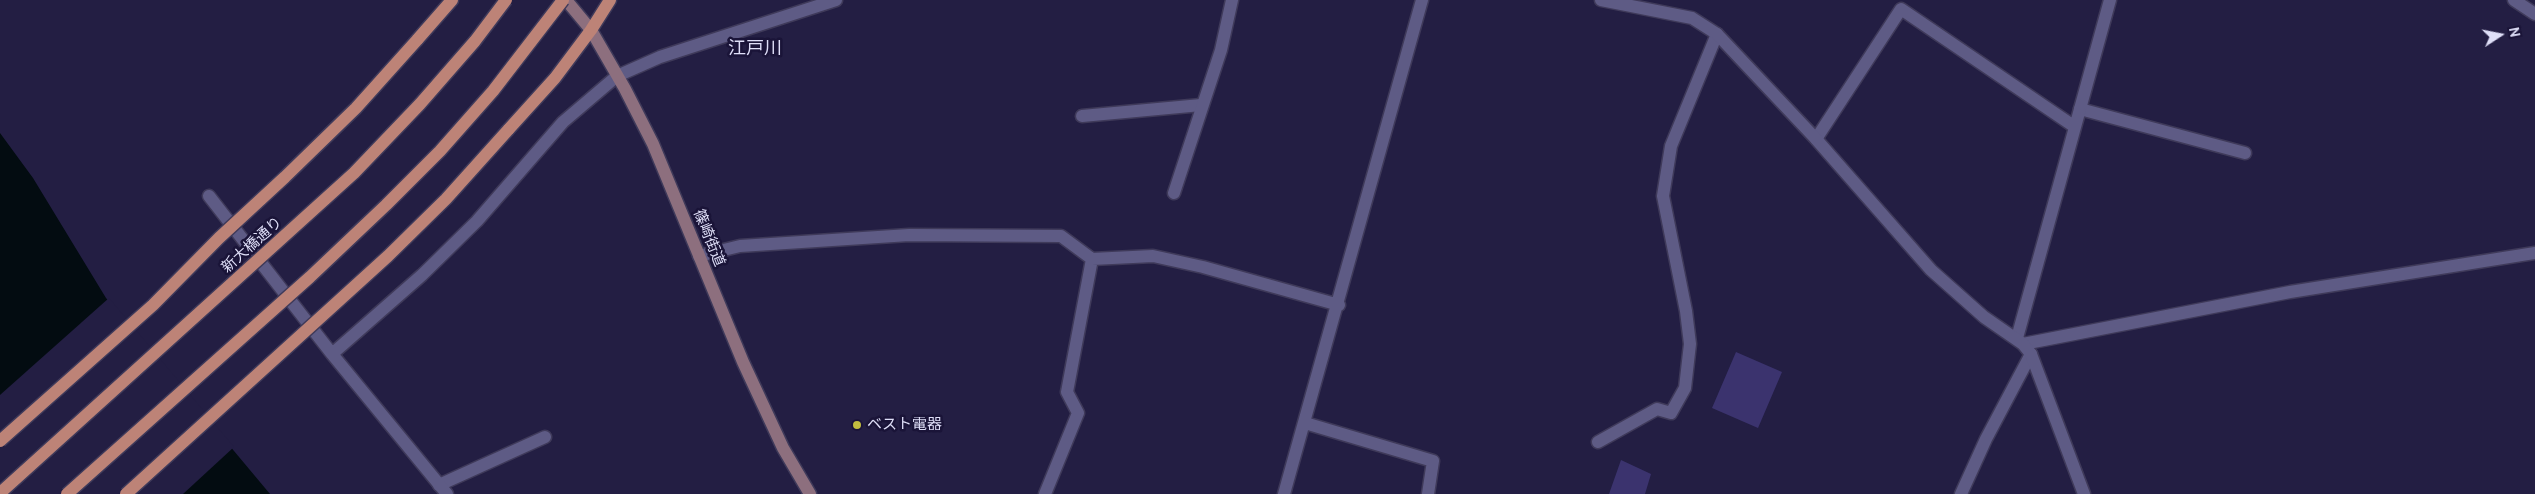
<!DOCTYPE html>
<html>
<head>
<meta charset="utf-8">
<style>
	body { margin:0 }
	#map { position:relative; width:2535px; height:494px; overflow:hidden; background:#231e43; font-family:Cabin,sans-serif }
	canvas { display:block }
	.north { position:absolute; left:2475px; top:10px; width:50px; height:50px; -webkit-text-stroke:4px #1a1438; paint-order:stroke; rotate:79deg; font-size:14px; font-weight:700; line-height:20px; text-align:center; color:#dfdff8 }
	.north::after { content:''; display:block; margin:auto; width:18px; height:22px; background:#dfdff8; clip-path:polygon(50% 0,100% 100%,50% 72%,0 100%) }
</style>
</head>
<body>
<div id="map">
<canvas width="2535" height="494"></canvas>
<div class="north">N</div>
</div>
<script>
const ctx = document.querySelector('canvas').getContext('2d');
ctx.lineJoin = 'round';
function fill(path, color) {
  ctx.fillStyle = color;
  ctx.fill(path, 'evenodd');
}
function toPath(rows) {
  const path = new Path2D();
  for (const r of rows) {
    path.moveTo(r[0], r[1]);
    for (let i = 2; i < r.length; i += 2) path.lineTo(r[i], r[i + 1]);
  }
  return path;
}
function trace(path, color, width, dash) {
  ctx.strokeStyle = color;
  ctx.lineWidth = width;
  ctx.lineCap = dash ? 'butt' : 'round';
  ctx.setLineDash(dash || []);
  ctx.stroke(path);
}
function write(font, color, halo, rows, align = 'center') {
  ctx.font = font + ' Cabin,"Noto Sans JP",sans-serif';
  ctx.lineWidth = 5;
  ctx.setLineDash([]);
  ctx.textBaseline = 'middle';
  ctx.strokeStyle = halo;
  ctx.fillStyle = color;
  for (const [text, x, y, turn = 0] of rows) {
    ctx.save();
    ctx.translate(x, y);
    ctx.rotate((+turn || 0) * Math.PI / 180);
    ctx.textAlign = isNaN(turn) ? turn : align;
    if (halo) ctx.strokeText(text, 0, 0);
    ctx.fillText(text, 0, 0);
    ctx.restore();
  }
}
const green = toPath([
	[1736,352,1782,372,1758,428,1712,408],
	[1621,460,1651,474,1645,494,1609,494]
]);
const water = toPath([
	[0,133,33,178,106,298,270,494,0,494]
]);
const pier = toPath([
	[109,298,234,447,183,494,0,494,0,395]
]);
const service = toPath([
	[2080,109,2245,153],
	[1082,116,1201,105],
	[439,485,545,437]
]);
const minor = toPath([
	[1816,139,1901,9,2075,127],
	[1174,193,1221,50,1232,0],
	[209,196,332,354,447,494],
	[699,256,740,246,909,235,1061,236,1092,259,1153,256,1203,267,1339,305],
	[2017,338,2110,0],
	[2023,344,2290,292,2535,253],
	[332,354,422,275,477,221,563,122,617,76],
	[1305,423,1433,461,1428,494],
	[1598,442,1657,409,1671,413,1685,388,1690,344,1686,311,1663,196,1671,146,1717,34],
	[1045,494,1078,413,1067,392,1092,259],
	[1284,494,1422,0],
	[1961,494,1986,439,2031,354]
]);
const tertiary = toPath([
	[1601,0,1692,18,1717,34,1816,139,1931,270,1984,317,2023,344,2031,354,2084,494],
	[2514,0,2535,14],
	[617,76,660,57,836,0]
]);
const secondary = toPath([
	[566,0,591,30,625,89,653,144,743,362,783,448,810,494]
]);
const primary = toPath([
	[417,40,452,0],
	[508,130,555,78,591,30,610,0]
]);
const primaryBridge = toPath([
	[0,441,153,305,219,238,285,177,356,108,417,40],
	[0,493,354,173,420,104,475,41,506,0],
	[67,494,310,277,386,205,440,151,493,91,563,0],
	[126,494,388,256,446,199,508,130]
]);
const markers = [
	[857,425,5,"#c2bd3f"]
];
const streetNames = [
	["篠崎街道",709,238,68],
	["新大橋通り",252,245,-42]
];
const poiNames = [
	["ベスト電器",867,425]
];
const quarterNames = [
	["江戸川",755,49]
];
fill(green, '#3b336e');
fill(water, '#030c11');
fill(pier, '#231e43');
trace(service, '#3f3a5a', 15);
trace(minor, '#3f3a5a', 15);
trace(tertiary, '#3f3a5a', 15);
trace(secondary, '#3f3a5a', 15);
trace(primary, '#3f3a5a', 15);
trace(service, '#5e5b85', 12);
trace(minor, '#5e5b85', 12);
trace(tertiary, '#5e5b85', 12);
trace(secondary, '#8d6f7e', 12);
trace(primary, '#bd8377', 12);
trace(primaryBridge, '#3f3a5a', 15, []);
trace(primaryBridge, '#bd8377', 12);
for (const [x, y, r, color] of markers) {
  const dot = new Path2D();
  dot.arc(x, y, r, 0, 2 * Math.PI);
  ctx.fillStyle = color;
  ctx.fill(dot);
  trace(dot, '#1a1438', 2);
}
write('15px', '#dfdff8', '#1a1438', streetNames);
write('15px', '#dfdff8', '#1a1438', poiNames, 'left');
write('18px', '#dfdff8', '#1a1438', quarterNames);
</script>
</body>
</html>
